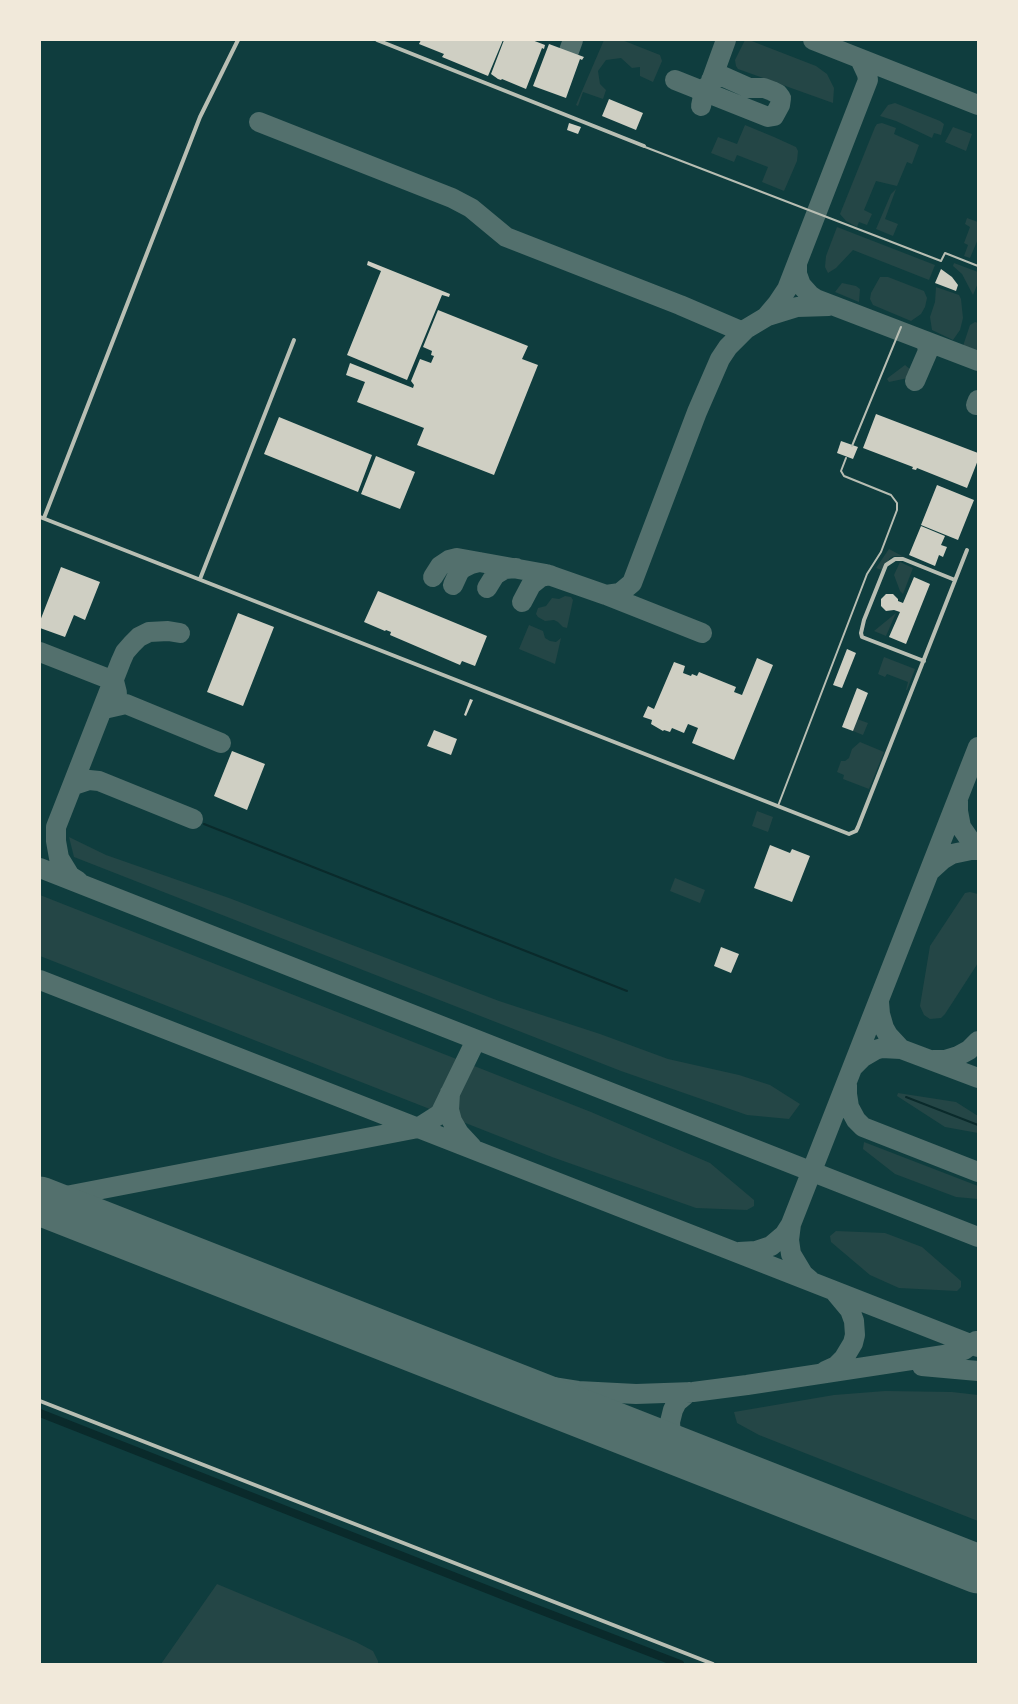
<!DOCTYPE html>
<html>
<head>
<meta charset="utf-8">
<style>
	body { margin:0 }
	#map { position:relative; width:1018px; height:1704px; overflow:hidden; background:#0f3d3e; font-family:Spectral,serif }
	canvas { display:block }
	.frame { position:absolute; inset:0; border:41px solid #f1e9da; pointer-events:none }
</style>
</head>
<body>
<div id="map">
<canvas width="1018" height="1704"></canvas>
<div class="frame"></div>
</div>
<script>
const ctx = document.querySelector('canvas').getContext('2d');
ctx.lineJoin = 'round';
function fill(path, color) {
  ctx.fillStyle = color;
  ctx.fill(path, 'evenodd');
}
function toPath(rows) {
  const path = new Path2D();
  for (const r of rows) {
    path.moveTo(r[0], r[1]);
    for (let i = 2; i < r.length; i += 2) path.lineTo(r[i], r[i + 1]);
  }
  return path;
}
function trace(path, color, width, dash) {
  ctx.strokeStyle = color;
  ctx.lineWidth = width;
  ctx.lineCap = dash ? 'butt' : 'round';
  ctx.setLineDash(dash || []);
  ctx.stroke(path);
}
const green = toPath([
	[604,40,622,40,660,55,662,61,653,82,640,76,640,67,632,68,621,58,606,60,598,71,600,84,606,90,603,99,583,92,578,106,576,105],
	[745,40,749,40,816,66,827,74,834,88,833,103,738,69,736,66,735,60],
	[895,103,940,121,944,124,941,135,934,133,932,138,896,121,880,116,888,105],
	[882,123,896,128,894,134,919,145,912,164,907,162,897,186,876,181,864,210,872,214,867,225,859,222,857,227,846,221,840,214,875,127,877,124],
	[745,125,774,137,796,147,798,151,797,161,784,191,762,182,768,167,737,155,734,162,711,153,718,137,737,144],
	[953,127,972,134,966,151,945,142],
	[896,189,885,219,898,224,893,236,876,229,891,194],
	[967,218,978,222,978,239,970,258,964,256,968,245,964,243,970,227,965,224],
	[837,227,935,265,929,280,853,250,836,268,828,273,825,267,826,256],
	[954,263,978,272,978,283,973,295,962,274,953,266],
	[880,277,888,277,924,291,927,298,925,307,921,314,911,321,873,305,870,299,871,293],
	[842,283,856,286,860,289,859,302,835,292],
	[936,287,959,295,961,299,963,318,960,330,953,340,932,330,930,317,935,302],
	[975,322,978,323,978,353,963,346,970,325],
	[905,365,911,370,908,378,889,382,887,379,889,377],
	[889,549,904,557,894,556,890,558,882,570,876,568],
	[900,562,913,568,903,594,900,591,894,575],
	[565,596,571,597,573,600,567,628,563,627,558,622,554,620,545,621,538,617,536,614,538,608,546,606,552,598,559,599],
	[896,613,886,636,874,631],
	[529,625,543,631,545,638,550,641,556,642,561,638,555,664,519,649],
	[884,657,915,669,907,690,906,690,908,682,887,674,885,677,878,674],
	[857,719,868,723,863,735,853,731],
	[860,742,884,752,869,789,843,779,844,775,837,772,841,761,845,761,849,758,852,749],
	[757,811,773,817,768,832,752,826],
	[69,837,106,855,229,898,499,1001,600,1034,668,1059,739,1075,770,1085,800,1104,789,1119,747,1115,621,1071,74,857],
	[675,878,705,890,700,903,670,891],
	[970,892,978,894,978,963,945,1014,941,1018,930,1019,924,1015,920,1006,930,946,965,893],
	[40,895,591,1112,710,1163,754,1200,754,1206,747,1210,696,1208,552,1157,40,956],
	[898,1093,956,1102,978,1116,978,1133,945,1127,897,1096],
	[864,1142,978,1186,978,1199,956,1197,895,1174,863,1149],
	[836,1231,885,1233,922,1247,961,1281,961,1287,957,1291,899,1288,870,1275,831,1242,830,1236],
	[885,1391,952,1392,978,1395,978,1521,759,1435,737,1423,734,1412,834,1395],
	[217,1584,356,1642,373,1651,378,1661,378,1664,161,1664]
]);
const stream = toPath([
	[204,824,627,991],
	[906,1097,978,1125]
]);
const canal = toPath([
	[40,1413,532,1607,680,1664]
]);
const taxiway = toPath([
	[813,40,978,105],
	[569,51,573,40],
	[675,80,768,117,774,116,780,105,781,98,778,94,772,91,764,88,749,88,722,76,711,80],
	[701,106,703,96,699,90,705,88,710,84,726,40],
	[259,122,452,198,471,208,506,237,680,305,743,332],
	[797,263,797,274,801,285,810,295,816,299,978,361],
	[768,316,797,307,829,306],
	[915,381,928,351,926,341],
	[976,405,978,400],
	[433,577,440,566,449,560,457,558,546,574,606,595,702,633],
	[453,585,459,572,463,568,471,564,479,562],
	[487,588,495,575,505,569,516,568],
	[606,595,620,593,632,583,697,412,720,359,728,347,746,329,766,317,777,304,787,289,868,80,867,74,860,59],
	[522,602,531,585,541,577,550,575],
	[40,652,114,681,117,693],
	[104,709,126,704,221,743],
	[74,785,89,780,99,781,193,819],
	[958,801,958,811,961,827,970,840,978,848],
	[40,868,978,1237],
	[931,870,942,860,952,854,971,850,978,850],
	[78,881,70,876,59,858,56,841,56,827,121,661,125,652,132,644,139,637,149,632,168,631,180,633],
	[40,980,978,1347],
	[879,1002,880,1014,884,1028,888,1035,901,1049],
	[933,1060,945,1060,958,1056,969,1050,978,1041],
	[854,1066,863,1057,875,1050,882,1048,901,1049,978,1078],
	[847,1085,847,1094,849,1107,856,1120,863,1127,978,1172],
	[450,1093,449,1110,452,1121,459,1133,472,1147],
	[40,1201,418,1128,440,1114,476,1040],
	[791,1224,789,1240,791,1254,803,1274,810,1280],
	[739,1252,756,1251,771,1246,784,1235,791,1224,978,747],
	[439,1358,478,1371,527,1383,578,1391,636,1394,693,1392,747,1385,944,1355,964,1350,976,1341],
	[922,1366,978,1371],
	[825,1371,836,1366,844,1358,853,1343,855,1335,854,1321,850,1310,835,1292],
	[683,1453,671,1436,670,1422,673,1410,677,1402,689,1392]
]);
const runway = toPath([
	[40,1201,978,1569]
]);
const building = toPath([
	[421,40,503,40,488,76,442,57,444,54,419,44],
	[504,40,532,40,545,45,544,49,542,48,526,89,502,79,501,80,498,79,491,74],
	[549,44,584,57,582,60,580,59,566,98,533,86],
	[609,99,643,113,636,130,602,116],
	[569,123,581,127,578,134,567,130],
	[368,261,450,294,449,297,442,295,407,380,347,355,381,271,367,265],
	[941,269,952,277,958,285,956,291,935,283],
	[438,310,528,346,522,359,538,365,494,475,417,445,424,428,357,402,365,382,346,375,350,363,413,388,414,385,411,381,420,359,431,363,434,356,431,355,432,351,423,347],
	[876,414,978,453,978,460,967,488,917,468,916,470,912,469,913,467,863,448],
	[279,417,372,455,358,492,264,454],
	[841,441,858,447,853,459,837,453],
	[376,456,415,472,400,509,361,494],
	[937,485,974,500,958,540,921,525],
	[921,526,945,536,941,545,947,547,943,557,939,555,935,566,909,555],
	[61,567,100,582,85,620,74,615,65,637,40,628,40,621],
	[914,577,930,584,906,644,889,637,900,612,894,610,886,611,881,606,881,599,886,594,893,594,898,599,898,601,903,603],
	[378,591,487,636,475,666,462,661,460,665,390,635,391,632,386,630,385,631,364,622],
	[238,613,274,627,243,706,207,692],
	[847,649,856,653,842,688,833,685],
	[757,658,773,665,734,760,692,743,698,728,688,724,684,733,672,728,670,732,664,730,663,731,651,724,652,720,643,717,648,706,654,709,674,662,685,666,683,673,691,676,692,674,697,676,699,672,736,687,734,692,742,695],
	[857,688,868,693,853,731,842,727],
	[470,699,473,700,466,716,464,715],
	[434,730,457,739,451,755,427,746],
	[232,751,265,764,247,810,214,796],
	[770,845,790,853,792,849,810,856,792,902,754,888],
	[721,947,739,954,731,973,714,966]
]);
const service = toPath([
	[645,147,941,261,945,253,978,266],
	[852,446,901,327],
	[778,806,867,574,881,552,897,510,897,503,891,495,844,476,841,471,846,458]
]);
const minor = toPath([
	[377,40,644,146],
	[40,517,849,834,856,831,858,827,967,550],
	[44,518,200,117,238,40],
	[200,579,294,340],
	[924,661,862,637,861,633,864,620,886,565,895,559,903,559,955,580],
	[40,1401,713,1664]
]);
fill(green, '#244646');
trace(stream, '#0a2a2b', 2);
trace(canal, '#0a2a2b', 8);
trace(taxiway, '#53706d', 20);
trace(runway, '#53706d', 49);
fill(building, '#cfcfc3');
trace(service, '#b8beb3', 2);
trace(minor, '#b8beb3', 4);
</script>
</body>
</html>
